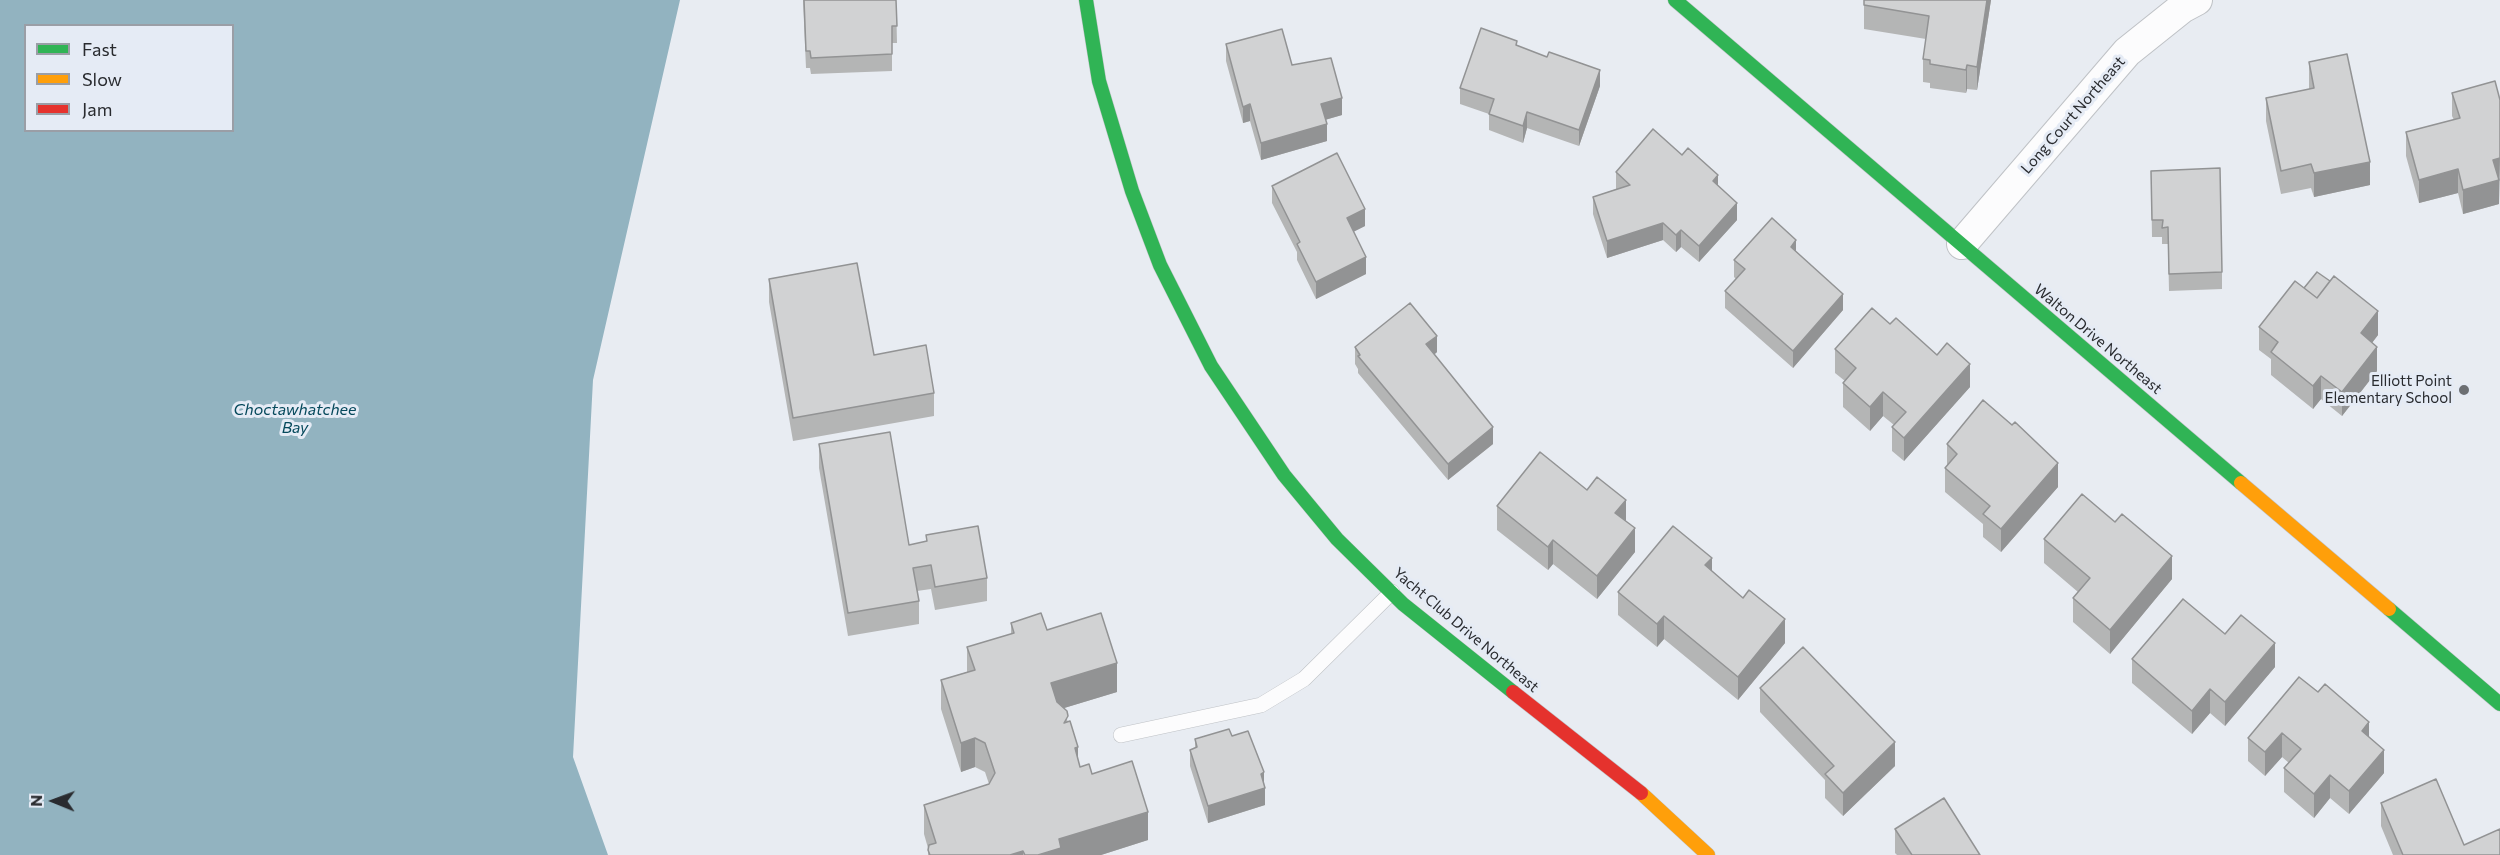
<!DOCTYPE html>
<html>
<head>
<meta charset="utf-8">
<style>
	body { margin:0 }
	#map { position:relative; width:2500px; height:855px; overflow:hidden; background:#e8ecf2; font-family:Commissioner,sans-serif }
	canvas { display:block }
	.legend { position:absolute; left:24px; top:24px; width:210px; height:108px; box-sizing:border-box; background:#e5ebf5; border:2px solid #9a9ea6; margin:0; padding:8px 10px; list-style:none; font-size:18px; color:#292b2f }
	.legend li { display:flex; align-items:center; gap:12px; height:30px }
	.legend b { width:30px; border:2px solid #9a9ea6 }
	.north { position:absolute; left:24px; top:771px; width:60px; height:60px; -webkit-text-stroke:4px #e5ebf5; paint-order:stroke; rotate:271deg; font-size:16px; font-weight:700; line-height:24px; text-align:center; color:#292b2f }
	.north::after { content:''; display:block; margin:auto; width:21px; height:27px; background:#292b2f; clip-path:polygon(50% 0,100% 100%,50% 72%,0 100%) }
</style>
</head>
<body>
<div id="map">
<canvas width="2500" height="855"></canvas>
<ul class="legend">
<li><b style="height:8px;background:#30b455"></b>Fast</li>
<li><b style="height:8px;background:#ff9f0a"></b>Slow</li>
<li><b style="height:8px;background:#e5322d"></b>Jam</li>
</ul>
<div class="north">N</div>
</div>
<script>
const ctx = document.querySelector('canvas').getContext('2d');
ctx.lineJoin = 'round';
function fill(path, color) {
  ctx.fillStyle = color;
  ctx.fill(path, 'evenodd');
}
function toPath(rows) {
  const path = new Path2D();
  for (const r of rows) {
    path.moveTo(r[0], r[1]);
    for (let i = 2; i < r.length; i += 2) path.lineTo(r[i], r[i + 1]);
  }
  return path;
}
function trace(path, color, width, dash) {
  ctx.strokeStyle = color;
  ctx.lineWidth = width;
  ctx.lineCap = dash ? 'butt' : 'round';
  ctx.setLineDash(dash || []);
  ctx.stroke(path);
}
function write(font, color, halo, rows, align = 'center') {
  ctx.font = font + ' Commissioner,sans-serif';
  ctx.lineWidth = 6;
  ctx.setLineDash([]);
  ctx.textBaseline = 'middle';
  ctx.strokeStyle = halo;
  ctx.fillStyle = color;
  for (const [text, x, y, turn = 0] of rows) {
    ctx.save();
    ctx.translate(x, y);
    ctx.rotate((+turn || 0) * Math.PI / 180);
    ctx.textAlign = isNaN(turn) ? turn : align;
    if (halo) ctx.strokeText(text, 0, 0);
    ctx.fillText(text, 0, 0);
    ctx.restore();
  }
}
const water = toPath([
	[0,0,680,0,593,380,573,757,608,855,0,855],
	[26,26,232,26,232,130,26,130]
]);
const lane = toPath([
	[1121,735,1261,705,1304,679,1392,592]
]);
const street = toPath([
	[1962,244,2127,52,2182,8,2197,0]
]);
const fast = toPath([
	[1086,0,1099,81,1132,191,1160,265,1211,366,1284,475,1337,539,1403,604,1513,692],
	[1675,0,2241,483],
	[2389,609,2500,704]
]);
const slow = toPath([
	[2241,483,2389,609],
	[1641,793,1708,855]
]);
const jam = toPath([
	[1513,692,1641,793]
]);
const wall = toPath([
	[803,0,896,0,897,43,892,43,892,71,811,74,810,68,806,68],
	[1991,0,1977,90,1967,89,1966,93,1930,88,1930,83,1923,82,1923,59,1926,39,1864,29,1864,5],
	[1226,44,1292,65,1342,115,1325,120,1327,141,1261,160,1250,121,1243,123,1226,61],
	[1517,46,1600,86,1579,146,1527,128,1523,143,1489,130,1489,114,1460,104,1460,88],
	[2309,62,2370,185,2314,197,2311,188,2281,194,2266,121,2266,98,2309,89],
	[2452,93,2500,100,2499,204,2463,214,2458,193,2419,203,2406,156,2406,132,2454,120,2452,116],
	[2151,171,2222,272,2222,289,2169,291,2168,244,2162,244,2162,237,2152,237],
	[1616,172,1718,186,1737,220,1699,262,1681,247,1676,252,1663,240,1607,258,1593,214,1593,197,1616,189],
	[1272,186,1365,226,1353,232,1366,274,1316,299,1297,260,1297,252,1272,203],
	[1796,252,1843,310,1793,368,1725,308,1725,291,1736,279,1734,277,1734,260],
	[769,279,874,355,934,393,934,416,793,441,769,302],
	[1890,324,1970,387,1904,461,1892,451,1892,427,1894,425,1883,416,1870,431,1843,407,1843,383,1845,381,1835,373,1835,349],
	[2259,327,2378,335,2372,343,2377,371,2342,416,2321,399,2313,409,2271,375,2271,359,2259,350],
	[1355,347,1437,352,1434,355,1493,444,1448,480,1358,373,1358,369,1355,364],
	[819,444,909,545,926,542,926,535,987,578,987,601,935,610,931,589,917,591,919,601,919,624,848,636,819,468],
	[1947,444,2058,487,2001,552,1983,537,1983,524,1945,492,1945,468,1947,466],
	[1497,506,1626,521,1635,552,1597,599,1553,564,1548,570,1497,530],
	[2044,539,2172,579,2110,654,2073,622,2073,598,2078,592,2044,563],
	[1712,571,1785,643,1738,700,1664,639,1657,647,1618,615,1618,592],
	[1011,623,1047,630,1117,692,1064,708,1080,767,1092,774,1148,840,1101,855,928,855,928,848,924,834,924,805,989,784,985,772,975,767,961,772,941,709,941,680,967,672,967,647,1011,634],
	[2225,634,2275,667,2225,726,2210,713,2192,734,2132,683,2132,659],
	[2299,677,2369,737,2384,773,2349,814,2330,798,2314,818,2284,792,2284,768,2289,763,2282,757,2265,776,2248,761,2248,738],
	[1760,688,1895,766,1843,816,1825,798,1825,780,1760,712],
	[1232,736,1264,782,1265,805,1208,823,1190,766,1190,750,1195,748,1195,739],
	[2381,803,2464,845,2500,855,2393,855,2381,826],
	[1895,829,1980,855,1897,855,1895,853]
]);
const shadedWall = toPath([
	[1987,0,1991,0,1977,90,1977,67],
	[1967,65,1967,89,1966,93,1966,70],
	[1600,70,1600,86,1579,146,1579,130],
	[1342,98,1342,115,1321,121,1321,104],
	[1250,104,1250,121,1243,123,1243,107],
	[1527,112,1527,128,1523,143,1523,126],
	[1327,124,1327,141,1261,160,1261,143],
	[2500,158,2499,204,2463,214,2463,190,2493,160],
	[2370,162,2370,185,2314,197,2314,173],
	[2458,169,2458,193,2419,203,2419,180],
	[1718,175,1718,191,1713,181],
	[1737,203,1737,220,1699,262,1699,246],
	[1365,209,1365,226,1347,235,1347,218],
	[1663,223,1663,240,1607,258,1607,241],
	[1681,230,1681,247,1676,252,1676,235],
	[1796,240,1796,257,1791,247],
	[1366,257,1366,274,1316,299,1316,282],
	[1843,294,1843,310,1793,368,1793,351],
	[2378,311,2378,335,2361,357,2361,333],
	[1437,336,1437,352,1426,361,1426,344],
	[2377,347,2377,371,2342,416,2342,392],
	[1970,364,1970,387,1904,461,1904,438],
	[2321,376,2321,399,2313,409,2313,386],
	[1883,392,1883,416,1870,431,1870,407],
	[1493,427,1493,444,1448,480,1448,464],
	[2058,463,2058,487,2001,552,2001,529],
	[1626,500,1626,523,1615,513],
	[1635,528,1635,552,1597,599,1597,576],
	[1553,540,1553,564,1548,570,1548,547],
	[2172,556,2172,579,2110,654,2110,630],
	[1712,558,1712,581,1705,565],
	[1664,616,1664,639,1657,647,1657,624],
	[1785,619,1785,643,1738,700,1738,677],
	[2275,643,2275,667,2225,726,2225,702],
	[1117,663,1117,692,1051,712,1051,683],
	[2210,689,2210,713,2192,734,2192,711],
	[2369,722,2369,746,2362,731],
	[2282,733,2282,757,2265,776,2265,752],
	[975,738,975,767,961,772,961,743],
	[1895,742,1895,766,1843,816,1843,793],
	[1078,747,1078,776,1075,748],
	[2384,750,2384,773,2349,814,2349,791],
	[1264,772,1264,788,1265,788,1265,805,1208,823,1208,806],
	[2330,775,2330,798,2314,818,2314,794],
	[1148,812,1148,840,1101,855,1038,855,1059,839],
	[1023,851,1023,855,1010,855]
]);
const building = toPath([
	[804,0,896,0,897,26,892,26,892,54,811,58,810,51,806,51,804,0],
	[1864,0,1987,0,1977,67,1967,65,1966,70,1930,64,1930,60,1923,59,1929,16,1864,5,1864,0],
	[1481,28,1517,41,1516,45,1547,57,1549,52,1600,70,1579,130,1527,112,1523,126,1489,114,1494,99,1460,88,1481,28],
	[1282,29,1292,65,1331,58,1342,98,1321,104,1327,124,1261,143,1250,104,1243,107,1226,44,1282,29],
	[2347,54,2370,162,2314,173,2311,164,2281,171,2266,98,2314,88,2309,62,2347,54],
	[2495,81,2500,100,2500,158,2493,160,2499,180,2463,190,2458,169,2419,180,2406,132,2460,118,2452,93,2495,81],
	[1653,129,1682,155,1688,148,1718,175,1713,181,1737,203,1699,246,1681,230,1676,235,1663,223,1607,241,1593,197,1630,185,1616,172,1653,129],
	[1337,153,1365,209,1347,218,1366,257,1316,282,1297,244,1300,242,1272,186,1337,153],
	[2220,168,2222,272,2169,274,2168,227,2162,228,2163,220,2152,220,2151,171,2220,168],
	[1772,218,1796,240,1791,247,1843,294,1793,351,1725,291,1745,269,1734,260,1772,218],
	[857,263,874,355,926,345,934,393,793,418,769,279,857,263],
	[2317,272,2330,281,2317,298,2304,288,2317,272],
	[2334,276,2378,311,2361,333,2377,347,2342,392,2321,376,2313,386,2271,352,2278,342,2259,327,2295,281,2317,298,2334,276],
	[1410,303,1437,336,1426,344,1493,427,1448,464,1358,356,1360,355,1355,347,1410,303],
	[1872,308,1890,324,1896,318,1937,355,1947,343,1970,364,1904,438,1892,427,1906,412,1883,392,1870,407,1843,383,1856,368,1835,349,1872,308],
	[1983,400,2012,425,2015,422,2058,463,2001,529,1983,514,1990,506,1945,468,1957,454,1947,444,1983,400],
	[890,432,909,545,927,541,926,535,978,526,987,578,935,587,931,565,913,568,919,601,848,613,819,444,890,432],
	[1540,452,1587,490,1597,477,1626,500,1615,513,1635,528,1597,576,1553,540,1548,547,1497,506,1540,452],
	[2082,494,2115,522,2122,514,2172,556,2110,630,2073,598,2090,578,2044,539,2082,494],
	[1673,526,1712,558,1705,565,1743,598,1749,590,1785,619,1738,677,1664,616,1657,624,1618,592,1673,526],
	[2183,599,2225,634,2241,615,2275,643,2225,702,2210,689,2192,711,2132,659,2183,599],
	[1041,613,1047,630,1101,613,1117,663,1051,683,1057,702,1067,711,1068,716,1064,723,1070,721,1078,747,1075,748,1080,767,1089,764,1092,774,1132,761,1148,812,1059,839,1061,848,1038,855,1025,855,1023,851,1010,855,930,855,928,850,929,845,936,843,924,805,989,784,995,773,985,743,975,738,961,743,941,680,975,670,967,647,1014,633,1011,623,1041,613],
	[1803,647,1895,742,1843,793,1825,774,1834,766,1760,688,1803,647],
	[2299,677,2318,692,2325,684,2369,722,2362,731,2384,750,2349,791,2330,775,2314,794,2284,768,2301,749,2282,733,2265,752,2248,738,2299,677],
	[1229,729,1232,736,1248,731,1264,772,1261,774,1265,788,1208,806,1190,750,1197,747,1195,739,1229,729],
	[2436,779,2464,845,2500,829,2500,855,2403,855,2381,803,2436,779],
	[1944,798,1980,855,1912,855,1895,829,1944,798]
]);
const markers = [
	[2464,390,6,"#6c6f73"]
];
const streetNames = [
	["Long Court Northeast",2073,115,-49],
	["Walton Drive Northeast",2098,339,40],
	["Yacht Club Drive Northeast",1466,630,40]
];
const poiNames = [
	["Elliott Point",2452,381],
	["Elementary School",2452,398]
];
const waterNames = [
	["Choctawhatchee",295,410],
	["Bay",295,428]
];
fill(water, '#92b3c0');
trace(lane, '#bfc2c6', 16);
trace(street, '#bfc2c6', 32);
trace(fast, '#bfc2c6', 15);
trace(slow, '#bfc2c6', 15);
trace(jam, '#bfc2c6', 15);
trace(lane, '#fcfcfd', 15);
trace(street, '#fcfcfd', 30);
trace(fast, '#30b455', 14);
trace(slow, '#ff9f0a', 14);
trace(jam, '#e5322d', 14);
fill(wall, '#b4b5b5');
fill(shadedWall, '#929394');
fill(building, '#d1d2d3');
trace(building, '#929394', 1.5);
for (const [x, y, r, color] of markers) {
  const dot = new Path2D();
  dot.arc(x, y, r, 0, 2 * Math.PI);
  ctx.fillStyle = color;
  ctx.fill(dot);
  trace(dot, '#e5ebf5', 2);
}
write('15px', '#292b2f', '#e5ebf5', streetNames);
write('15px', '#292b2f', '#e5ebf5', poiNames, 'right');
write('italic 16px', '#06495c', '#e5ebf5', waterNames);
</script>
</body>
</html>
